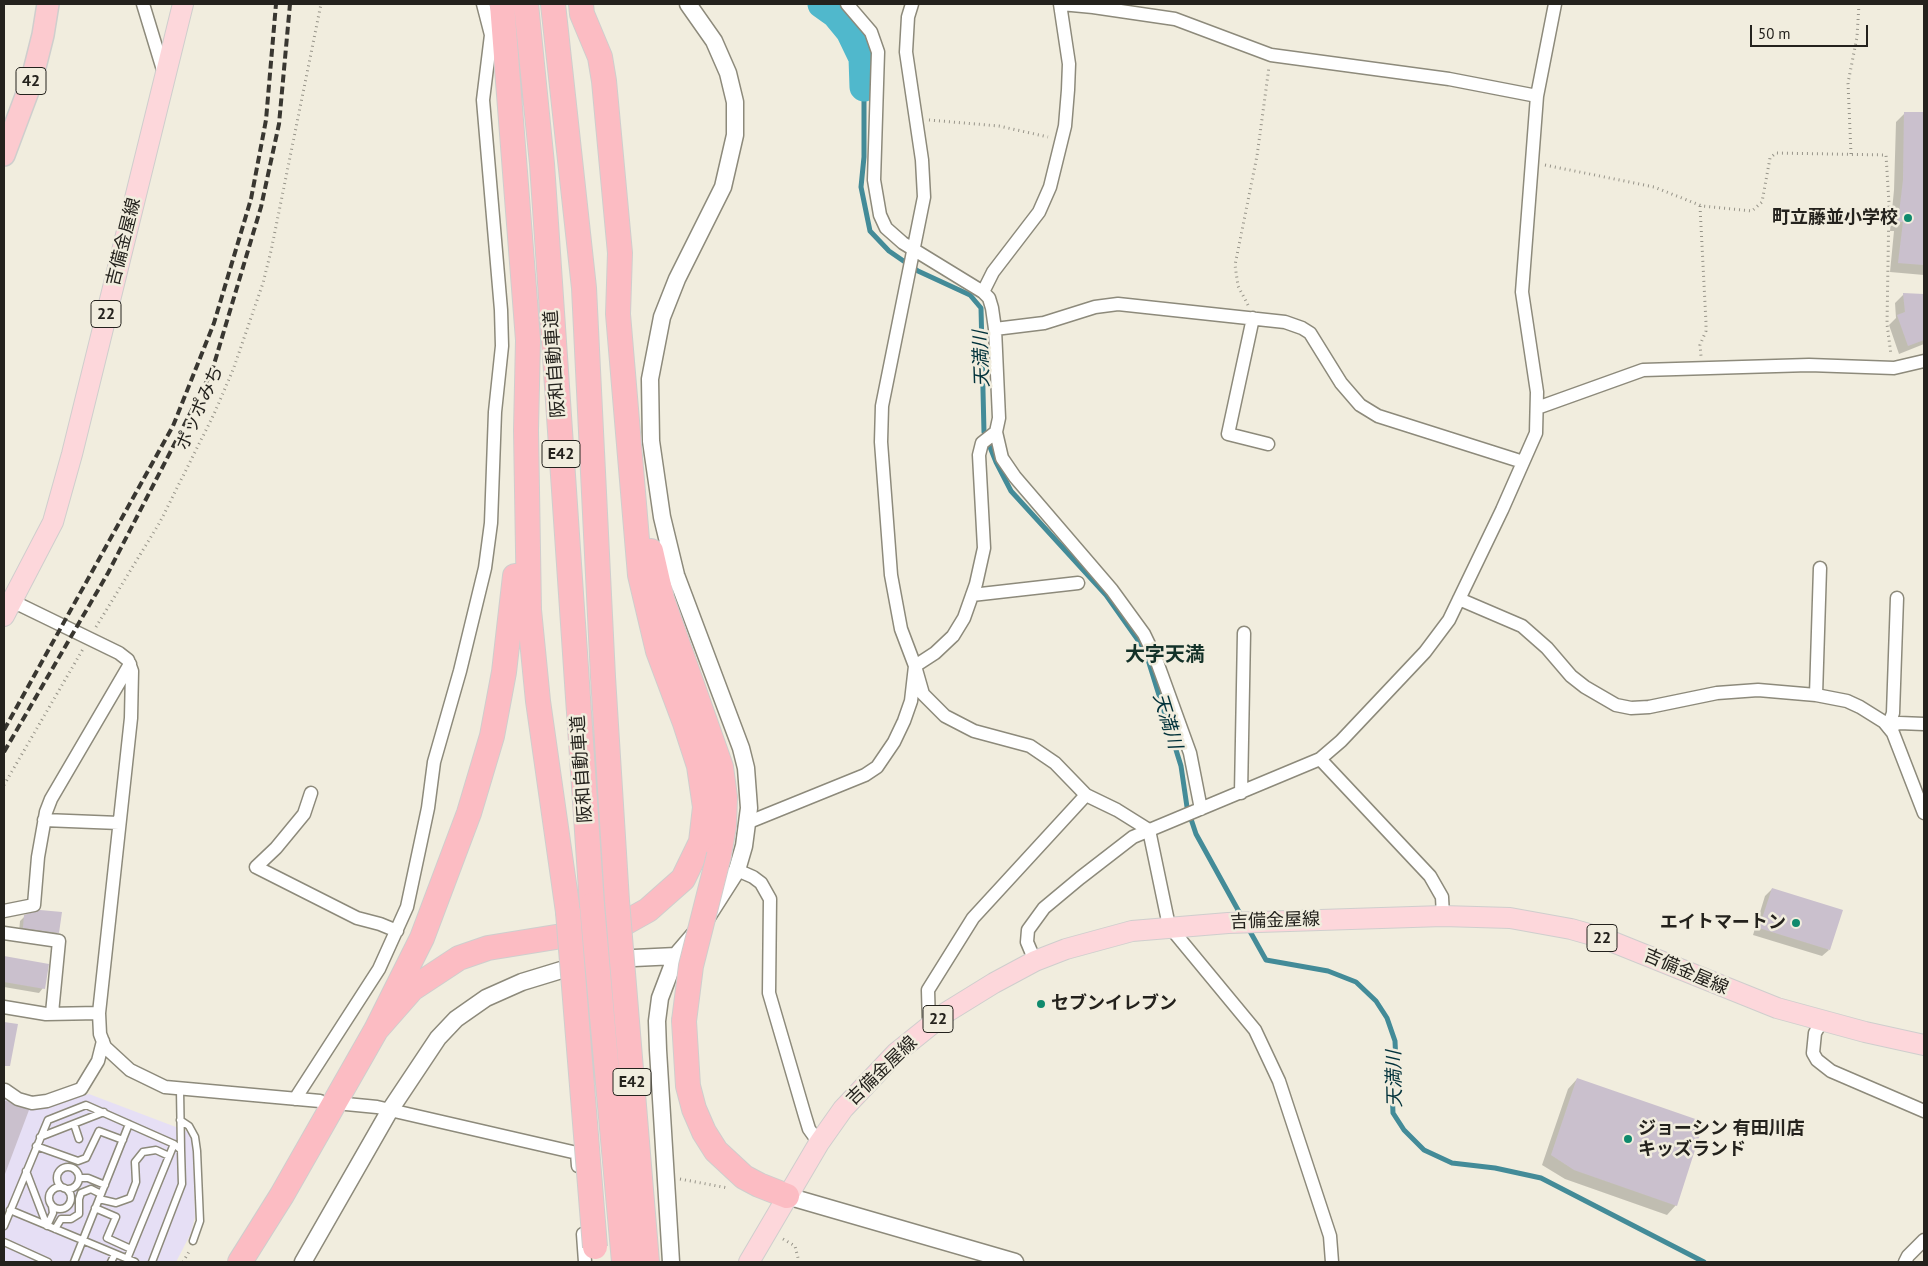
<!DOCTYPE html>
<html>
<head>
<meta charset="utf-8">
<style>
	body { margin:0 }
	#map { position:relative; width:1928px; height:1266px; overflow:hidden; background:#f1edde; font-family:"PT Sans",sans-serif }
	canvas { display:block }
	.frame { position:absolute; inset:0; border:5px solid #24221d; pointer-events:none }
	.scale { position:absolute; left:1750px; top:25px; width:118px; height:22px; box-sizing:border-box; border:2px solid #24221d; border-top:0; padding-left:6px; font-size:15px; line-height:18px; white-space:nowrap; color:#24221d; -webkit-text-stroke:4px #f1edde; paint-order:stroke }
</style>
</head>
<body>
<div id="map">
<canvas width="1928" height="1266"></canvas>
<div class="frame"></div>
<div class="scale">50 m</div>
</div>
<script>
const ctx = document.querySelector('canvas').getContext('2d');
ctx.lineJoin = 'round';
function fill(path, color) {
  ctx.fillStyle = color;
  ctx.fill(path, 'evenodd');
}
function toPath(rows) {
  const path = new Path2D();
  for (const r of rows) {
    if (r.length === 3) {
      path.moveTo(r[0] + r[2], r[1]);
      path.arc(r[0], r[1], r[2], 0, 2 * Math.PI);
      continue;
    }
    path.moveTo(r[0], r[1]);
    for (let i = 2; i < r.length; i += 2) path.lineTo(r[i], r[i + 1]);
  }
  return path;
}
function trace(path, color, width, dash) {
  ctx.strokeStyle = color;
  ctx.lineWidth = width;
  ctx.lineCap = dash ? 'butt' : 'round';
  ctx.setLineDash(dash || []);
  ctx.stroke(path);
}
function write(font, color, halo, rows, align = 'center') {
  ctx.font = font + ' "PT Sans","Noto Sans JP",sans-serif';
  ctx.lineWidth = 5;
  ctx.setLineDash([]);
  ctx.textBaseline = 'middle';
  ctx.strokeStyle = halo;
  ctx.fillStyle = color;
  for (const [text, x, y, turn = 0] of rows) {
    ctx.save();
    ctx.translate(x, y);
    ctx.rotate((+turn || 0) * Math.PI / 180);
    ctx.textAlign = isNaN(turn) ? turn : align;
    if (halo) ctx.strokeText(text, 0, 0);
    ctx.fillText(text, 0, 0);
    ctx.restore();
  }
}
const commercial = toPath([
	[89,1094,189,1132,193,1141,195,1217,191,1233,176,1262,4,1262,4,1095,38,1108]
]);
const shadow = toPath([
	[1905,113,1922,160,1924,160,1924,275,1890,272,1894,231,1890,231,1894,190,1896,122],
	[1904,294,1924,296,1924,344,1899,354,1889,325,1896,318,1895,303],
	[1772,889,1829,950,1822,956,1753,935,1765,896],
	[25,916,58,932,54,937,19,932,20,921],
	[4,958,47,965,43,988,39,993,4,987],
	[1577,1079,1676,1205,1667,1215,1565,1179,1542,1165,1568,1089],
	[4,1102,27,1111,4,1170]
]);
const stream = toPath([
	[864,87,864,157,861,187,870,231,889,251,918,271,970,295,981,308,984,432,996,462,1011,491,1106,595,1145,650,1181,766,1187,807,1196,834,1243,919],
	[1247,926,1266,960,1328,971,1356,982,1376,1001,1387,1018,1395,1041,1396,1064,1392,1089,1393,1113,1404,1130,1424,1150,1452,1163,1495,1168,1541,1178,1704,1262]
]);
const river = toPath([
	[822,4,836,14,850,31,863,58,864,87]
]);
const building = toPath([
	[1904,112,1924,112,1924,265,1898,263,1903,222,1898,222,1903,180],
	[1903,293,1924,294,1924,340,1908,346,1897,315,1905,312],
	[1772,888,1843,910,1830,950,1759,928],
	[40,910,62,912,59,933,23,928,24,915],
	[4,956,49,964,45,989,4,982],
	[4,1022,18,1024,10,1066,4,1066],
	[1577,1078,1704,1122,1677,1206,1574,1170,1551,1155],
	[4,1100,29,1110,5,1174,4,1173]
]);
const path = toPath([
	[929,120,999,126,1048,137],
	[1851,154,1848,83,1857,37,1859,4],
	[1545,165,1654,187,1702,206,1752,211,1762,202,1770,158,1776,153,1886,155,1889,203,1887,324,1891,355],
	[1700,206,1706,323,1706,331,1700,345,1701,356],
	[1248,305,1238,286,1235,265,1257,156,1269,67],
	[96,627,160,522,214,414,233,370,263,283,271,251,321,4],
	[4,785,83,649],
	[680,1179,728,1188],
	[783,1239,795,1246,799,1262],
	[183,1262,190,1250]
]);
const service = toPath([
	[180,1089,181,1150],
	[180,1120,189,1126,195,1137,197,1151,200,1221,193,1241],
	[74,1124,79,1139],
	[40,1137,104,1112],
	[36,1146,78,1161,86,1158,99,1131,123,1140],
	[68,1178,11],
	[26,1171,47,1226],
	[79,1178,88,1178,105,1185],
	[60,1198,11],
	[99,1199,116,1203,130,1198,136,1182,135,1162,143,1152,156,1150,169,1156],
	[95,1208,116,1217,107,1238,131,1249],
	[10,1210,135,1262],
	[4,1226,48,1120,86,1105,174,1144,181,1150,182,1184,152,1262],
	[47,1226,53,1213,52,1206],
	[55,1229,61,1219,71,1219,79,1214,79,1199,81,1193,91,1189,101,1194],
	[4,1242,48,1262],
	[127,1259,174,1144],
	[74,1262,129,1124],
	[111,1262,115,1254]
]);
const minor = toPath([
	[143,4,164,73],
	[847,4,871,32,878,52,874,180,880,215,886,228,903,243,983,292],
	[912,4,908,17,906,52,922,160,924,197,882,406,881,442,891,575,901,629,915,666,923,694,945,716,974,731,1030,746,1055,763,1086,795,1117,810,1149,830,1169,926,1255,1030,1279,1081,1330,1236,1332,1262],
	[1061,4,1093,7,1175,19,1271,55,1449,79,1537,96],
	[1253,318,1228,434,1268,444],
	[995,329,1044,323,1095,307,1118,304,1285,322,1302,328,1310,333,1341,383,1360,405,1378,416,1523,462],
	[1537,408,1643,370,1809,365,1894,368,1924,361],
	[996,432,1002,458,1015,477,1112,590,1144,634,1156,659,1190,753,1201,809],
	[972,595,1078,583],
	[1459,599,1522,626,1547,648,1571,676,1585,687,1616,705,1631,708,1649,707,1717,693,1758,690,1816,695,1847,701,1860,707,1884,722,1893,733,1924,813],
	[12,601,119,653,128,660,132,671,131,718,99,1013,100,1034,105,1047,130,1070,165,1087,320,1101],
	[1816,695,1820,568],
	[1888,727,1893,713,1897,598],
	[1888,727,1899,723,1924,724],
	[1320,759,1430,876,1442,897,1443,916],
	[311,793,304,814,276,848,256,867,357,918,380,924,397,931],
	[1241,793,1244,633],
	[44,820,119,823],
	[749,822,865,775,877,767,894,742,904,721,911,701,915,666,935,653,953,636,964,618,976,584,984,548,979,455,982,443,996,432,999,418,995,329,992,308,989,298,983,292,993,272,1039,212,1050,187,1065,126,1068,90,1069,64,1060,4],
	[737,870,753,877,761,883,770,899,769,993,805,1116,809,1129,819,1143],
	[4,911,34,905,38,857,46,812,51,799,130,664],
	[4,933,59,941,52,1013],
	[1035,961,1027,942,1028,930,1044,908,1080,878,1133,837,1320,759,1341,741,1425,652,1449,620,1502,510,1536,433,1537,392,1522,292,1537,96,1555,4],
	[4,1007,46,1014,99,1013],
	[1822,1021,1815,1033,1813,1053,1817,1060,1831,1071,1924,1111],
	[929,1026,928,990,973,918,1086,795],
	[5,1090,18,1099,32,1103,47,1101,81,1089,98,1061,103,1041],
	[295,1099,379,969,407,907,428,808,434,762,460,671,485,568,491,523,495,412,502,346,501,310,483,100,491,35,483,4],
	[346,1104,377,1107,577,1153,578,1166],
	[583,1234,585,1262],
	[1905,1262,1908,1256,1924,1240]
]);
const tertiary = toPath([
	[613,959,676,956],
	[787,1196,1015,1262],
	[303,1262,390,1110,438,1038,456,1019,486,998,522,982,581,964],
	[671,1262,658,1050,657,1021,660,998,676,956,700,928,737,870,744,846,749,808,746,768,741,748,676,575,662,517,651,441,650,379,662,317,677,279,723,187,735,135,735,102,728,73,714,41,688,4]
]);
const primary = toPath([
	[4,616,53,522,72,454,183,4],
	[749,1262,819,1143,843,1109,896,1053,947,1012,994,983,1035,961,1066,949,1132,931,1228,923,1443,916,1510,918,1571,929,1603,938,1777,1008,1865,1032,1924,1045]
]);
const trunk = toPath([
	[4,155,31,83,43,35,48,4]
]);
const motorway = toPath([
	[502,4,528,340,526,430,529,610,538,701,568,912],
	[526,4,542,164,592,905],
	[553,4,584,288,603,677,617,901],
	[651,551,662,599,721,767,725,797,724,826,719,855],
	[684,1021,688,1086,694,1109,704,1132,716,1151,744,1177,759,1185,787,1196],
	[376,1030,412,989,459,958,488,948,599,930,623,924,648,910,683,879,701,842,705,807,699,766,685,723,658,651,640,575,618,314,620,253,604,81,600,57,582,14,581,4],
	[240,1262,282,1195,376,1030,422,938,469,813,492,736,504,672,515,576]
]);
const rail = toPath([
	[4,730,173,426,214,323,251,199,266,120,276,4],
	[4,752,108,573,212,371,261,207,279,124,290,4]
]);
const motorwayBridge = toPath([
	[617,901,647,1262],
	[592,905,624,1262],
	[568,912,595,1247],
	[684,1021,691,966,719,855]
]);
const markers = [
	[1908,218,5,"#0f8a6d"],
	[1796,923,5,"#0f8a6d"],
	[1041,1004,5,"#0f8a6d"],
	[1628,1139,5,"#0f8a6d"]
];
const shields = [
	[31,81,30],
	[106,314,30],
	[561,454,38],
	[1602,938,30],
	[938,1019,30],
	[632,1082,38]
];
const shieldNames = [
	["42",31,81],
	["22",106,314],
	["E42",561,454],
	["22",1602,938],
	["22",938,1019],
	["E42",632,1082]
];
const poiNames = [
	["町立藤並小学校",1898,218],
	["エイトマートン",1786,923],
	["セブンイレブン",1051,1004,"left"],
	["ジョーシン 有田川店",1638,1129,"left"],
	["キッズランド",1638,1150,"left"]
];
const streetNames = [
	["吉備金屋線",124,242,-76],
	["阪和自動車道",555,364,-94],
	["ポッポみち",200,408,-66],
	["阪和自動車道",582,769,-94],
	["吉備金屋線",1275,921,-2],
	["吉備金屋線",1686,972,23],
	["吉備金屋線",882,1071,-44]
];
const waterNames = [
	["天満川",982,359,-92],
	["天満川",1167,721,73],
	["天満川",1395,1079,-91]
];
const quarterNames = [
	["大字天満",1165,655]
];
fill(commercial, '#e6dff5');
fill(shadow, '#0003');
trace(stream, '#438b98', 5);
trace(river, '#50b8cc', 29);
fill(building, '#cac0cd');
trace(service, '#8d8a7b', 9);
trace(minor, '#8d8a7b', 15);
trace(tertiary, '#8d8a7b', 19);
trace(primary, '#cfcecd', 22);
trace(trunk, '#cfcecd', 24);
trace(motorway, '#cfcecd', 26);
trace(path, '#979489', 3, [1, 4]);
trace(service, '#fff', 6);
trace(minor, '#fff', 12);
trace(tertiary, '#fff', 16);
trace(primary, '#fdd7db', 20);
trace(trunk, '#fccacf', 21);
trace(motorway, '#fcbcc3', 24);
trace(rail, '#393731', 4, [8, 4]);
trace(motorwayBridge, '#cfcecd', 26, []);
trace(motorwayBridge, '#fcbcc3', 24);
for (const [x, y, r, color] of markers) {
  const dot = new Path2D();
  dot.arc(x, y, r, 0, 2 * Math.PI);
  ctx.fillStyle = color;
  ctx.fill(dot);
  trace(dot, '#f1edde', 2);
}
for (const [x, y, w] of shields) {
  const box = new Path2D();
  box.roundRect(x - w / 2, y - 13.5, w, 27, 4);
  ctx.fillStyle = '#f1edde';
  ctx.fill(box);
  trace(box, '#24221d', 1);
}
write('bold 16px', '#24221d', null, shieldNames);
write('bold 18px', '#24221d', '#f1edde', poiNames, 'right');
write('18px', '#24221d', '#f1edde', streetNames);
write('italic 19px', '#00313a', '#f1edde', waterNames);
write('bold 20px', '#133128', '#f1edde', quarterNames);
</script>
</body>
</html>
